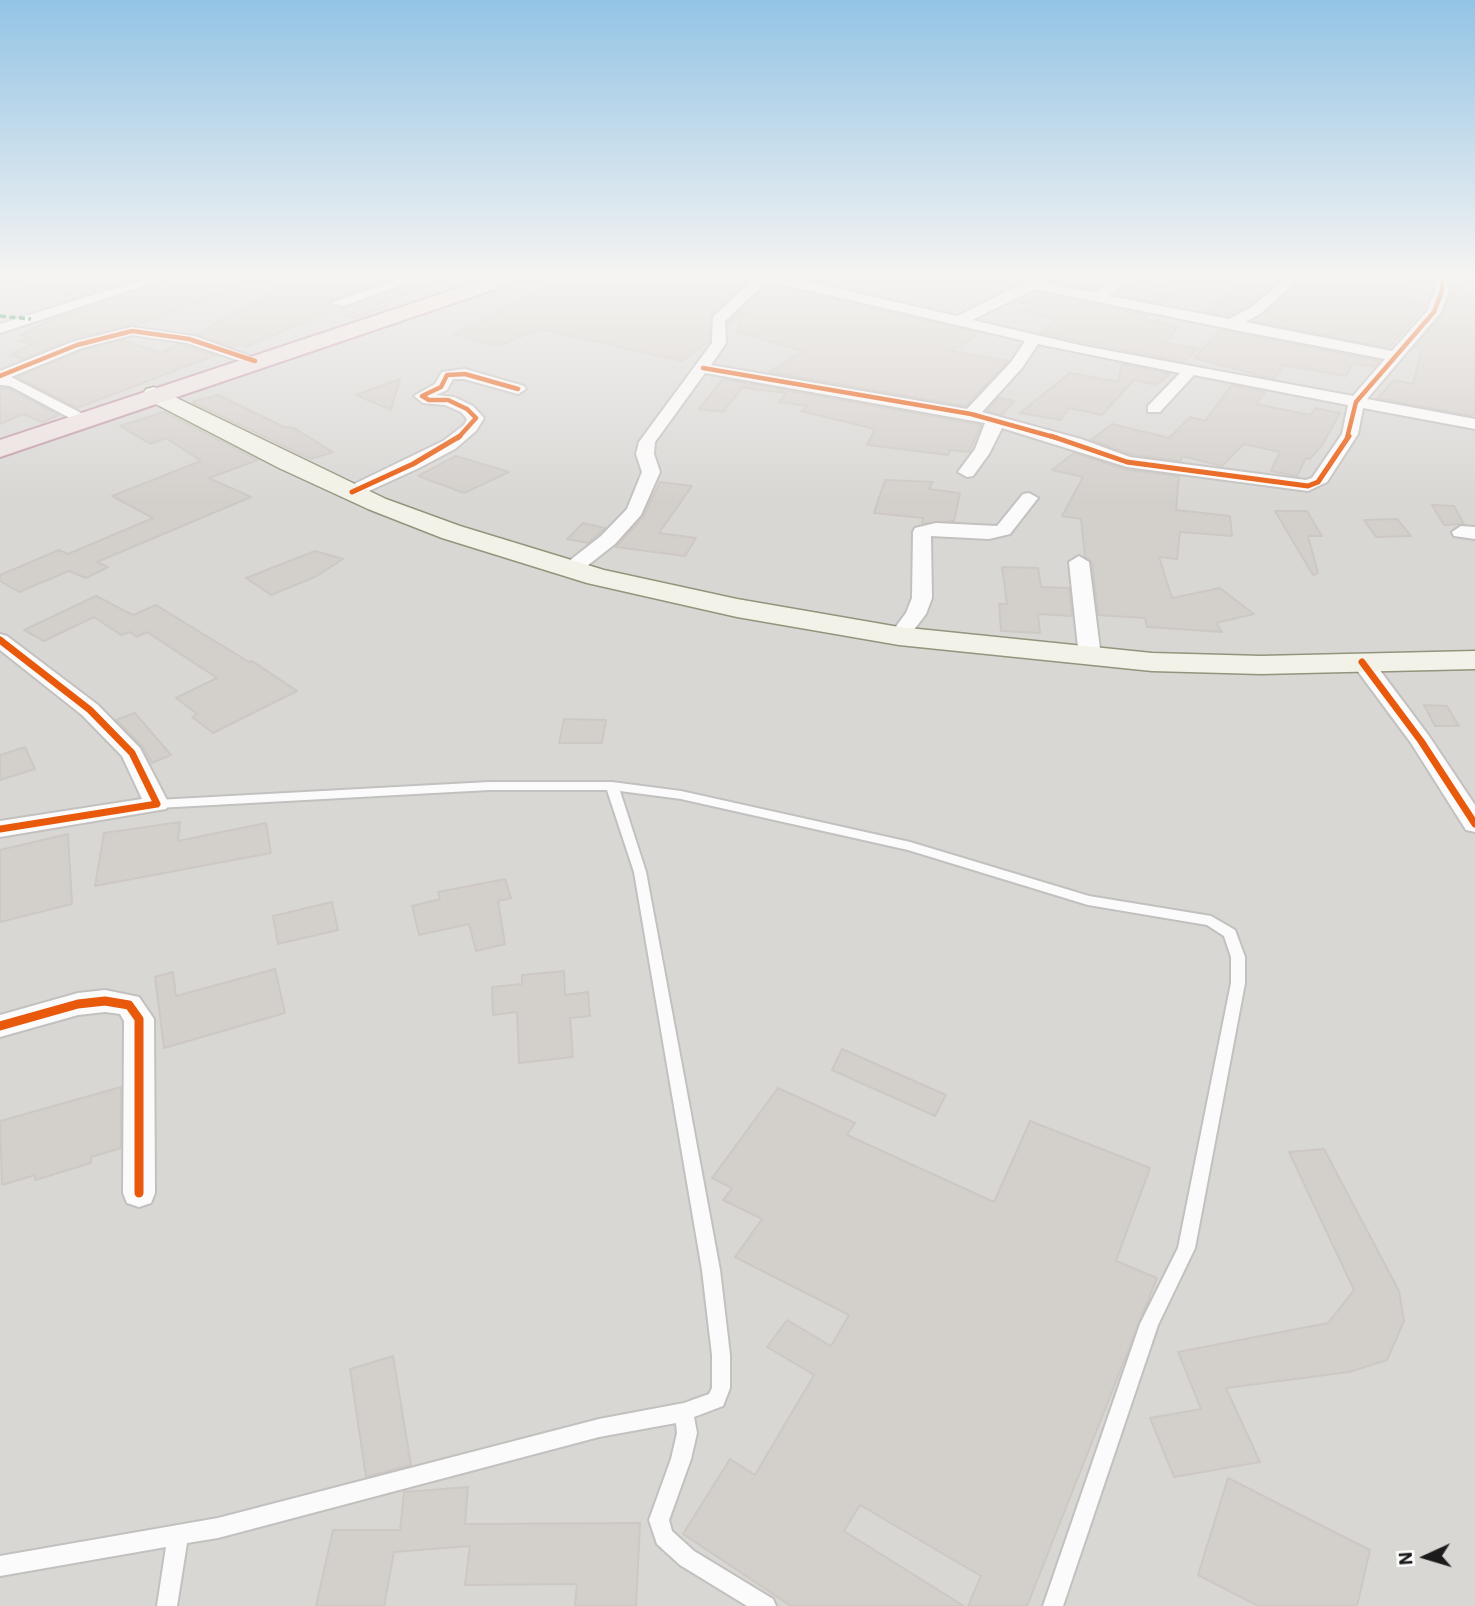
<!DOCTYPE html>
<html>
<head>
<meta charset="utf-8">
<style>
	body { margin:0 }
	#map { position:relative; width:1475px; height:1606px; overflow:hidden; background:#eae7e2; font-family:"IBM Plex Sans",sans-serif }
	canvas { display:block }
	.north { position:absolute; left:1391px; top:1522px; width:70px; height:70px; -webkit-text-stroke:5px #fff; paint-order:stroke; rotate:266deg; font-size:19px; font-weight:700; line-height:28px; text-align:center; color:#1b1b1b }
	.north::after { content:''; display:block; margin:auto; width:24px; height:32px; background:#1b1b1b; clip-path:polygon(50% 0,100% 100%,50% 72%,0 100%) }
</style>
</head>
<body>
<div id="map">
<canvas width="1475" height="1606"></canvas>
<div class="north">N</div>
</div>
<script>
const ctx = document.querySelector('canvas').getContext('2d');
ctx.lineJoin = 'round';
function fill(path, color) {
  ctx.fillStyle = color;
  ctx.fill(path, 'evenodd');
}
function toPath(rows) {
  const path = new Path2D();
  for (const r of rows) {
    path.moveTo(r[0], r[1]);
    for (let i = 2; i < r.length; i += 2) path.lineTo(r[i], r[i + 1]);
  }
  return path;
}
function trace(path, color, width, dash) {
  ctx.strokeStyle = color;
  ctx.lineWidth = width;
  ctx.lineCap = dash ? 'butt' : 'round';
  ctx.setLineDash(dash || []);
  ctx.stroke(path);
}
const residential = toPath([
	[0,278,1475,278,1475,1606,0,1606]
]);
const building = toPath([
	[25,278,84,278,84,281,112,286,77,297,24,286,25,278],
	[171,278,257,280,136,325,71,339,24,359,10,355,33,344,20,341,30,337,20,335,56,318,171,278],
	[268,278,394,278,329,302,342,309,414,283,427,287,377,304,387,307,353,318,333,310,246,347,239,345,233,347,197,334,275,292,268,278],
	[564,278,751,278,711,315,710,340,682,361,540,329,497,346,454,334,564,278],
	[1051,278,1075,278,1101,284,1095,290,1048,281,1051,278],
	[1246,278,1283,278,1249,306,1229,316,1206,312,1246,278],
	[1292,278,1398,278,1393,287,1410,289,1407,300,1427,303,1389,348,1253,321,1294,287,1297,281,1292,278],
	[1452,279,1469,281,1467,293,1475,294,1475,412,1472,416,1378,398,1394,380,1413,384,1422,348,1415,347,1443,313,1451,292,1452,279],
	[769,283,979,333,952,351,1008,361,966,406,769,372,803,351,735,331,747,310,728,325,728,322,769,283],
	[1127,286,1170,295,1160,303,1114,294,1127,286],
	[1041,293,1148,315,1142,319,1177,327,1166,343,1198,349,1183,362,1040,333,1056,320,1023,311,1033,306,1019,302,1041,293],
	[1220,330,1229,332,1380,361,1375,367,1353,363,1346,376,1283,365,1274,379,1194,358,1220,330],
	[122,340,161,353,178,344,216,355,77,408,17,377,83,350,122,340],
	[1122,364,1170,374,1156,385,1134,380,1102,415,1069,408,1060,420,1020,413,1070,373,1118,382,1122,364],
	[400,379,391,410,356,395,400,379],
	[723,379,746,383,723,412,699,409,723,379],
	[751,384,981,425,969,452,950,450,948,455,867,445,875,429,801,411,807,406,779,402,786,393,744,388,751,384],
	[1232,385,1265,392,1256,404,1311,415,1315,408,1340,413,1322,445,1310,459,1306,458,1297,476,1271,471,1280,452,1244,444,1222,466,1182,456,1181,461,1131,454,1091,440,1112,424,1169,438,1190,417,1205,421,1232,385],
	[0,388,9,389,59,415,42,422,23,414,0,424,0,388],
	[218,395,284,427,294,428,333,452,311,459,192,402,218,395],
	[998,398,1014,401,1002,415,987,411,998,398],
	[164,412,258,460,209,478,251,497,97,562,108,567,86,578,69,571,19,592,0,581,0,575,59,550,68,554,153,518,112,496,201,461,166,438,150,444,120,426,164,412],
	[1074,453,1126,470,1179,476,1176,510,1230,516,1232,536,1180,532,1177,559,1159,557,1172,598,1220,588,1254,614,1216,623,1222,632,1147,627,1145,618,1098,615,1092,562,1085,557,1081,519,1062,516,1083,477,1052,470,1074,453],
	[456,456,509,472,464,493,418,476,456,456],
	[885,480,933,482,929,489,960,493,954,521,922,524,923,518,874,513,885,480],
	[660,482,692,486,659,533,696,538,685,556,616,547,643,517,660,482],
	[1432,505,1454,506,1464,524,1444,525,1432,505],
	[1275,511,1307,511,1322,536,1308,536,1318,573,1313,575,1275,511],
	[1397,519,1411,536,1376,537,1364,520,1397,519],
	[583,523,605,528,588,543,567,539,583,523],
	[315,551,343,559,315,577,271,595,246,578,315,551],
	[1002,567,1038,568,1041,587,1069,588,1072,616,1038,614,1040,633,1001,631,999,604,1007,604,1002,567],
	[96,596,133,615,156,605,249,662,252,661,297,691,213,733,192,717,197,714,176,698,217,678,147,632,137,637,130,632,121,635,94,617,44,641,24,630,96,596],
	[1424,705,1447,706,1459,726,1435,726,1424,705],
	[135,713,171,755,152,763,142,746,116,720,135,713],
	[564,719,606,720,602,743,559,743,564,719],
	[25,747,35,769,0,780,0,755,25,747],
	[180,822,178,841,266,823,271,853,95,886,104,833,180,822],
	[68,834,72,904,0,922,0,850,68,834],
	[505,879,511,898,498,901,505,944,476,951,469,924,419,935,412,906,440,899,438,892,505,879],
	[332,902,338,930,278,944,273,916,332,902],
	[275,969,285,1013,164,1048,155,977,173,972,176,996,275,969],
	[564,971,565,995,588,992,590,1016,570,1018,573,1057,519,1063,517,1012,493,1015,492,987,522,984,522,975,564,971],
	[842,1049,946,1095,935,1116,832,1070,842,1049],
	[121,1087,121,1148,91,1157,91,1163,35,1180,35,1175,2,1185,0,1121,121,1087],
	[778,1088,855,1123,847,1135,994,1202,1030,1121,1150,1168,1116,1261,1157,1278,1027,1606,968,1606,981,1576,860,1505,844,1531,964,1606,791,1606,683,1534,730,1459,755,1475,814,1375,767,1347,787,1320,831,1346,849,1315,735,1257,762,1219,723,1200,732,1188,712,1178,778,1088],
	[1324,1149,1399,1291,1404,1321,1387,1360,1349,1372,1226,1388,1260,1462,1174,1477,1150,1418,1201,1409,1178,1352,1328,1323,1354,1290,1289,1152,1324,1149],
	[393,1356,411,1465,366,1477,350,1369,393,1356],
	[1228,1478,1370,1550,1357,1606,1258,1606,1198,1575,1228,1478],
	[468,1487,465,1524,640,1523,636,1606,575,1606,577,1584,465,1585,470,1546,394,1552,384,1606,316,1606,333,1530,400,1530,404,1492,468,1487]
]);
const service = toPath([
	[489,782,612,782,681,791,910,842,1089,896,1211,916,1235,930,1245,957,1245,983,1195,1248,1158,1325,1063,1606,1043,1606,1140,1324,1178,1248,1231,983,1231,957,1224,936,1207,925,1088,905,908,850,681,799,620,791,646,872,720,1270,730,1355,730,1388,723,1406,694,1417,697,1433,691,1459,669,1520,672,1531,694,1551,773,1599,776,1606,747,1606,680,1565,657,1544,649,1520,671,1459,677,1433,676,1423,599,1437,218,1538,187,1543,177,1606,157,1606,166,1547,0,1576,0,1556,218,1518,599,1419,684,1403,709,1394,712,1388,712,1355,702,1270,634,872,607,790,489,790,157,808,151,804,157,800,489,782]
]);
const minor = toPath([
	[148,278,168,278,0,333,0,324,148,278],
	[401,278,421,278,343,306,331,303,401,278],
	[755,278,790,278,957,316,1033,278,1048,278,1043,283,1096,293,1107,282,1119,278,1138,278,1117,288,1109,296,1229,319,1250,308,1287,278,1294,282,1292,285,1260,314,1245,322,1392,351,1427,311,1435,291,1435,278,1449,278,1449,291,1441,312,1367,399,1475,419,1475,429,1363,408,1358,434,1327,482,1308,491,1127,467,1002,428,989,454,973,476,967,477,958,472,975,449,985,423,705,373,655,442,654,454,660,472,641,515,615,544,578,573,564,573,561,569,564,565,601,536,627,509,642,472,636,454,639,442,712,343,713,317,755,278],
	[768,280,773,282,1025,341,1011,362,967,409,711,365,726,343,725,321,768,280],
	[1035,289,1230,329,1385,359,1353,396,1084,346,972,320,1035,289],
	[1038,344,1180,373,1148,406,1148,412,1160,412,1194,375,1348,405,1342,434,1312,478,1306,480,1130,457,1081,439,982,412,1022,368,1038,344],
	[1142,278,1166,278,1170,281,1163,285,1142,278],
	[132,327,194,336,263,361,255,366,187,343,132,335,82,348,11,377,87,416,89,419,81,424,10,386,0,385,0,371,72,342,132,327],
	[465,369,524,386,526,389,518,394,464,379,453,379,447,390,436,395,454,397,473,406,484,418,476,431,455,449,419,468,358,496,346,496,343,492,346,488,443,441,464,425,467,419,461,412,445,405,423,403,414,396,435,384,442,372,465,369],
	[1029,493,1038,498,1010,534,989,539,931,536,932,598,926,614,906,640,892,640,889,636,906,613,912,598,913,532,915,528,936,523,997,526,1023,494,1029,493],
	[1461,526,1475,527,1475,539,1454,536,1452,532,1461,526],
	[1079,556,1089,562,1101,657,1090,663,1079,657,1069,562,1079,556],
	[0,634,7,636,98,705,140,748,169,804,166,809,0,837,0,821,142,799,122,756,82,715,0,650,0,634],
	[1362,656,1370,657,1429,736,1475,805,1475,832,1466,830,1411,743,1351,662,1362,656],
	[105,990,139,997,154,1019,155,1193,151,1203,139,1207,127,1203,123,1193,124,1021,120,1014,105,1012,78,1015,0,1037,0,1015,78,993,105,990]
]);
const secondary = toPath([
	[154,387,386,499,460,526,604,570,737,599,899,627,1152,653,1261,656,1475,651,1475,669,1261,674,1152,671,899,645,737,617,587,583,442,538,368,509,279,468,146,399,143,394,146,389,154,387]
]);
const trunk = toPath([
	[489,278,519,278,516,282,0,457,0,440,489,278]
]);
const quiet = toPath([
	[0,316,31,319]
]);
const cyclewayFar3 = toPath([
	[703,368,971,414,1057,438],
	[0,376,77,345,132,331,189,339,255,361],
	[458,438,476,418,467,409,448,400,429,400,422,396,441,387,447,375,465,374,518,389],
	[1347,438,1356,402,1434,312,1442,291,1442,278]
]);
const cyclewayFar2 = toPath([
	[1051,436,1127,462,1308,486,1318,482,1349,436],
	[352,492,413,464,460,436]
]);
const cyclewayFar1 = toPath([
	[0,640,90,710,132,753,157,804,0,829],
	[1362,662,1421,741,1475,824]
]);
const cycleway = toPath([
	[0,1026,78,1004,105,1001,129,1005,139,1019,139,1193]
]);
fill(residential, '#d9d7d4');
fill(building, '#d3cfcb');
trace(building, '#cdc8c3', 2);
trace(service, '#c2c1bf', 4);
trace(minor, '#c2c1bf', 4);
trace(secondary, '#94937b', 3);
trace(trunk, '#c198a8', 4);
fill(service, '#fcfbfb');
fill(minor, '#fcfbfb');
fill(secondary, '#f2f2e8');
fill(trunk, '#ece2e0');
trace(quiet, '#00873e', 3.5, [6, 3.5]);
trace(cyclewayFar3, '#e8590c', 4.5);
trace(cyclewayFar2, '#e8590c', 5);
trace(cyclewayFar1, '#e8590c', 7);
trace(cycleway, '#e8590c', 9);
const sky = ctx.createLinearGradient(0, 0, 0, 503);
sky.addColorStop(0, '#93c4e5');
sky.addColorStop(0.55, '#f6f4f2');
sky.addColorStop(1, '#f6f4f200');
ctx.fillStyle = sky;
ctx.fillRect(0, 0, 1475, 503);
</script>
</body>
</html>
